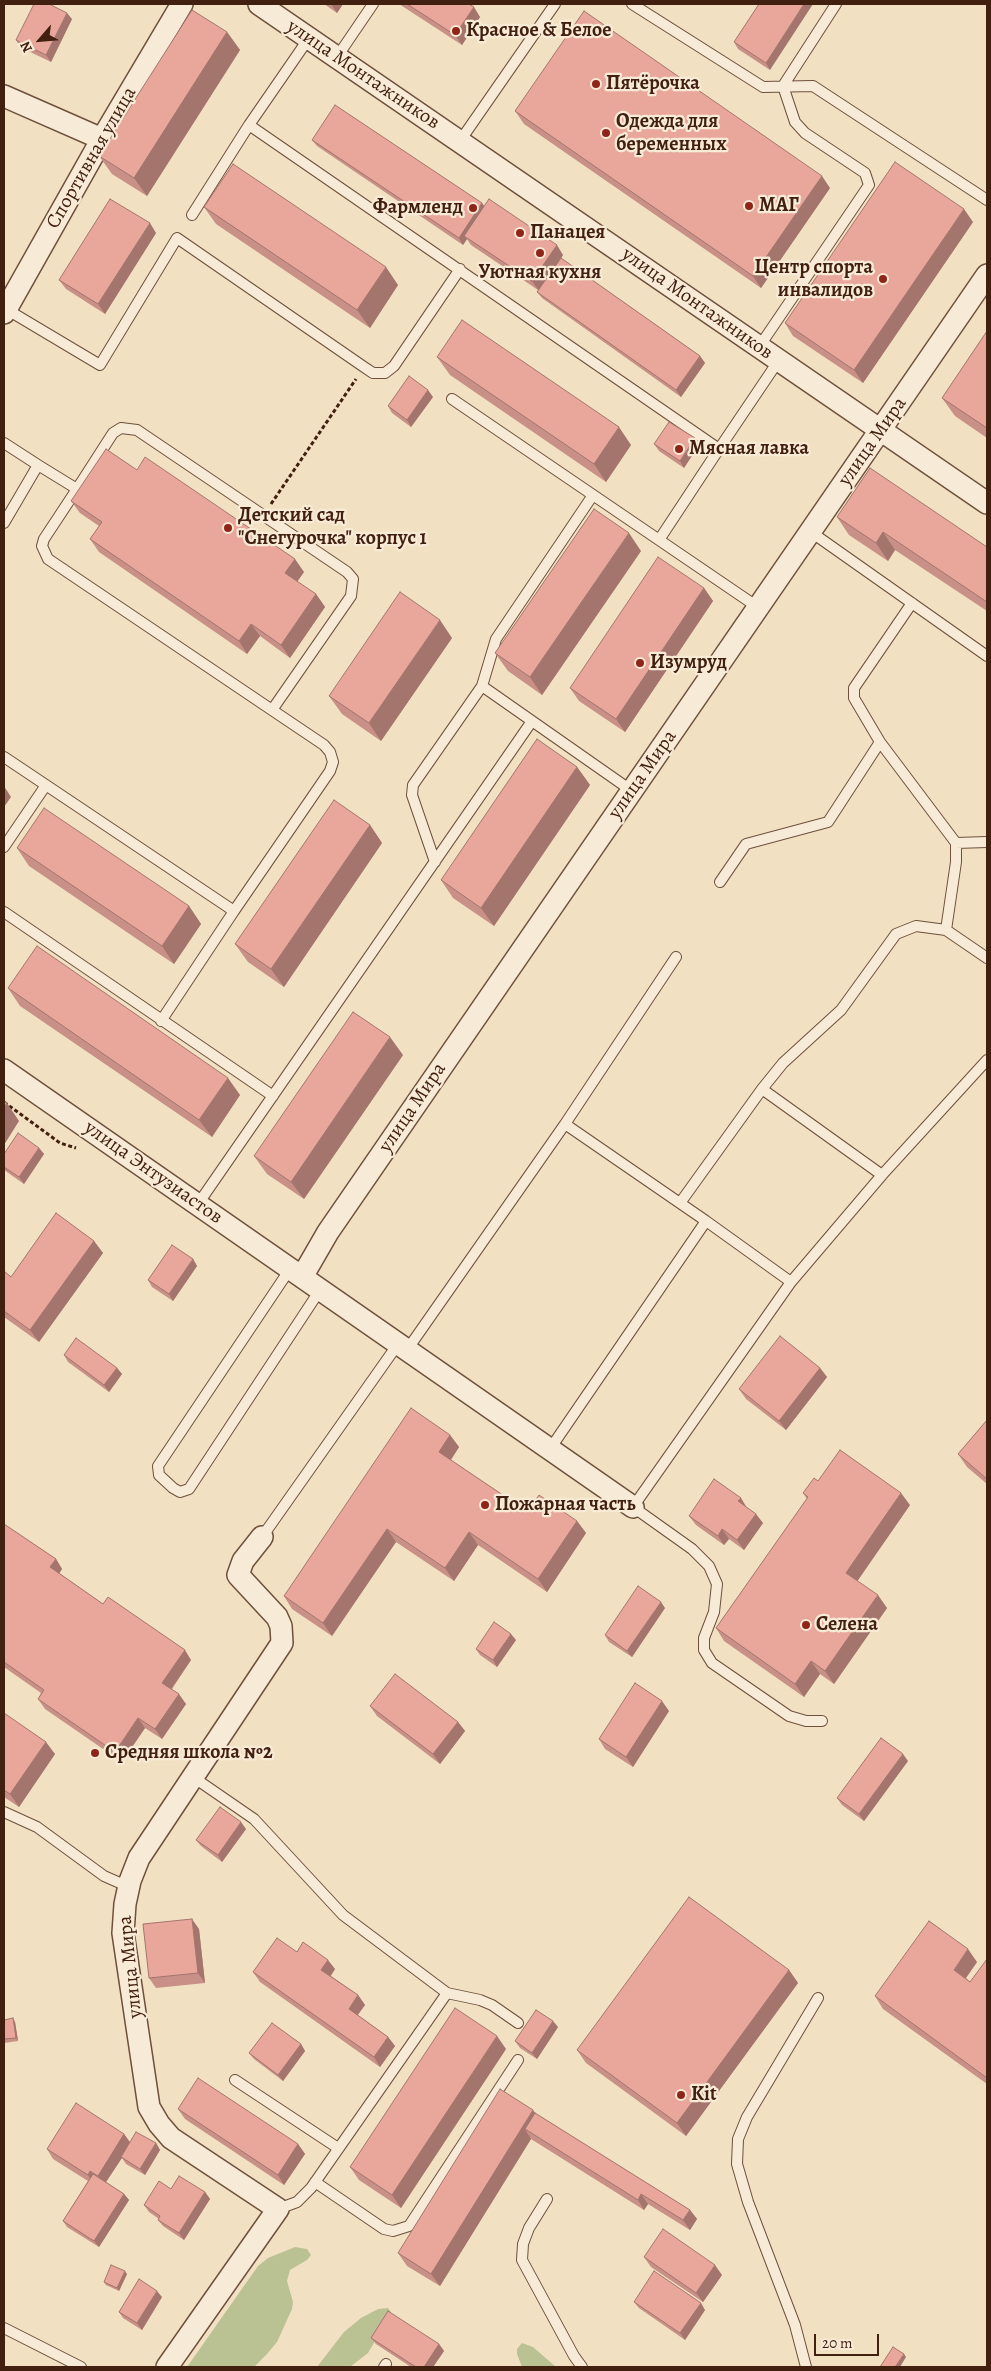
<!DOCTYPE html>
<html>
<head>
<meta charset="utf-8">
<style>
	body { margin:0 }
	#map { position:relative; width:991px; height:2371px; overflow:hidden; background:#f2e0c2; font-family:Alegreya,serif }
	canvas { display:block }
	.frame { position:absolute; inset:0; border:5px solid #422010; pointer-events:none }
	.north { position:absolute; left:15px; top:15px; width:50px; height:50px; -webkit-text-stroke:4px #f7ebd7; paint-order:stroke; rotate:243deg; font-size:14px; font-weight:700; line-height:20px; text-align:center; color:#422010 }
	.north::after { content:''; display:block; margin:auto; width:18px; height:22px; background:#422010; clip-path:polygon(50% 0,100% 100%,50% 72%,0 100%) }
	.scale { position:absolute; left:814px; top:2334px; width:65px; height:22px; box-sizing:border-box; border:2px solid #422010; border-top:0; padding-left:6px; font-size:15px; line-height:18px; white-space:nowrap; color:#422010; -webkit-text-stroke:4px #f7ebd7; paint-order:stroke }
</style>
</head>
<body>
<div id="map">
<canvas width="991" height="2371"></canvas>
<div class="frame"></div>
<div class="north">N</div>
<div class="scale">20 m</div>
</div>
<script>
const ctx = document.querySelector('canvas').getContext('2d');
ctx.lineJoin = 'round';
function fill(path, color) {
  ctx.fillStyle = color;
  ctx.fill(path, 'evenodd');
}
function toPath(rows) {
  const path = new Path2D();
  for (const r of rows) {
    path.moveTo(r[0], r[1]);
    for (let i = 2; i < r.length; i += 2) path.lineTo(r[i], r[i + 1]);
  }
  return path;
}
function trace(path, color, width, dash) {
  ctx.strokeStyle = color;
  ctx.lineWidth = width;
  ctx.lineCap = dash ? 'butt' : 'round';
  ctx.setLineDash(dash || []);
  ctx.stroke(path);
}
function write(font, color, halo, rows, align = 'center') {
  ctx.font = font + ' Alegreya,serif';
  ctx.lineWidth = 4.5;
  ctx.setLineDash([]);
  ctx.textBaseline = 'middle';
  ctx.strokeStyle = halo;
  ctx.fillStyle = color;
  for (const [text, x, y, turn = 0] of rows) {
    ctx.save();
    ctx.translate(x, y);
    ctx.rotate((+turn || 0) * Math.PI / 180);
    ctx.textAlign = isNaN(turn) ? turn : align;
    if (halo) ctx.strokeText(text, 0, 0);
    ctx.fillText(text, 0, 0);
    ctx.restore();
  }
}
const green = toPath([
	[295,2247,307,2249,311,2255,307,2260,290,2270,287,2281,293,2302,292,2309,277,2342,267,2354,254,2367,187,2367,258,2266,268,2258],
	[388,2308,391,2312,390,2316,368,2353,350,2367,317,2367,344,2332,361,2318,378,2309],
	[522,2343,533,2347,556,2367,522,2367,517,2354,517,2349]
]);
const path = toPath([
	[271,504,356,379],
	[4,1102,60,1143,76,1148]
]);
const service = toPath([
	[632,4,763,87,813,86,987,200],
	[309,38,249,125,719,449,659,540],
	[337,57,373,4],
	[460,141,555,4],
	[192,215,249,125],
	[6,309,100,365,177,238,364,367,373,373,385,373,394,366,460,269],
	[759,347,869,185,865,173,805,133,795,122,783,86,836,4],
	[452,399,759,608],
	[4,443,38,465,4,523],
	[719,449,779,360],
	[38,465,77,489,44,539,42,546,48,559,272,710,351,596,353,579,347,572,137,430,121,428,113,433,77,489],
	[811,532,987,656],
	[482,686,496,639,593,495],
	[880,742,956,843,956,862,946,930],
	[4,757,234,911,161,1021],
	[956,843,987,842],
	[4,847,46,785],
	[435,862,412,795,413,785,482,686,632,791],
	[720,882,746,844,828,822,880,742,854,698,854,688,912,603],
	[234,911,330,771,333,762,330,752,324,745,272,710],
	[4,912,273,1096],
	[762,1089,882,1175],
	[565,1124,676,957],
	[680,1203,762,1089,783,1063,841,1010,896,934,916,926,946,930,987,958],
	[198,1204,532,721],
	[706,1221,791,1282],
	[290,1269,158,1466,159,1475,173,1488,180,1492,189,1489,320,1290],
	[407,1350,565,1124,706,1221,550,1449],
	[262,1537,398,1344],
	[822,1721,806,1721,789,1716,712,1663,704,1650,704,1638,714,1612,717,1584,709,1566,692,1549,633,1507,791,1282,882,1175,987,1060],
	[193,1777,254,1819,343,1915,447,1993,480,2000,492,2005,518,2023],
	[4,1812,37,1827,104,1876,129,1887],
	[235,2080,338,2148],
	[315,2182,384,2229,393,2231,409,2226,518,2060],
	[547,2199,529,2228,523,2244,522,2260,574,2356,582,2367],
	[278,2209,297,2202,311,2188,447,1993],
	[4,2328,81,2367],
	[384,2367,386,2364],
	[806,2367,795,2325,748,2202,737,2164,738,2139,747,2117,818,1998]
]);
const minor = toPath([
	[259,4,987,503],
	[4,96,102,139],
	[4,313,102,139,182,4],
	[4,1070,633,1507],
	[302,1277,328,1232,987,275],
	[167,2367,278,2209,171,2138,159,2124,149,2107,123,1933,125,1904,130,1881,139,1858,282,1643,281,1626,277,1617,238,1575,243,1561,262,1537]
]);
const wall = toPath([
	[324,4,343,4,337,13],
	[399,4,469,4,480,17,462,45],
	[759,4,770,70,738,49,734,42],
	[72,19,51,62,20,47,16,40],
	[227,32,240,50,147,196,112,174,99,156],
	[515,111,830,188,761,288,524,124],
	[312,140,482,203,484,206,563,255,561,258,700,356,705,363,681,397,542,298,537,292,538,290,471,245,467,239,463,245,317,146],
	[204,207,398,285,370,328,216,224],
	[973,222,863,383,793,336,785,323],
	[156,233,105,314,66,289,59,280],
	[987,331,987,438,955,416,942,398],
	[437,357,631,445,606,482,450,375],
	[433,397,411,427,392,413,388,406],
	[695,438,699,445,684,468,659,451,654,444],
	[137,470,304,572,297,582,316,594,325,607,290,658,260,636,247,654,99,552,90,539,99,526,80,513,71,501],
	[837,517,987,547,987,611,895,550,888,561,849,535],
	[641,551,542,695,508,671,495,653],
	[704,588,713,601,625,732,579,701,570,688],
	[452,638,381,741,342,714,329,696],
	[577,767,590,785,494,926,453,898,441,880],
	[370,825,382,843,284,987,248,962,235,944],
	[17,848,189,906,201,924,174,964,29,866],
	[8,988,240,1095,212,1137,20,1006],
	[403,1055,304,1199,267,1174,254,1156],
	[39,1148,44,1154,24,1184,4,1170,4,1154],
	[94,1241,103,1253,39,1342,4,1317,4,1271,11,1277],
	[193,1259,197,1266,173,1301,152,1287,148,1280],
	[64,1355,117,1368,122,1374,109,1392,68,1362],
	[820,1368,827,1377,786,1430,746,1399,739,1389],
	[987,1420,987,1484,967,1467,958,1454],
	[450,1435,459,1447,451,1460,528,1512,577,1521,586,1533,547,1592,478,1545,454,1581,396,1542,332,1636,292,1609,284,1596],
	[818,1481,910,1505,857,1581,887,1608,834,1684,820,1674,804,1697,724,1641,716,1628,807,1499,803,1493],
	[747,1508,763,1523,744,1550,729,1539,724,1545,696,1525,689,1516],
	[4,1524,56,1559,62,1569,59,1573,103,1604,191,1660,172,1689,186,1704,162,1739,145,1728,122,1762,45,1709,38,1699,41,1693,4,1667],
	[665,1608,632,1657,609,1642,605,1635],
	[516,1640,497,1667,480,1655,476,1649],
	[370,1706,458,1722,465,1731,440,1764,377,1716],
	[669,1711,633,1767,605,1749,599,1739],
	[4,1713,55,1754,19,1807,4,1797],
	[908,1761,864,1821,842,1805,837,1798],
	[246,1829,222,1862,201,1846,196,1840],
	[199,1929,205,1983,156,1988,149,1978],
	[297,1952,335,1969,331,1976,358,1995,365,2005,358,2015,388,2037,395,2046,380,2067,260,1982,253,1972],
	[987,1959,987,2084,883,2009,875,1996,977,1962,966,1978,970,1982],
	[789,1970,798,1983,686,2136,586,2063,577,2050],
	[4,2020,15,2022,18,2041,4,2043],
	[558,2027,537,2059,520,2048,515,2041],
	[301,2044,305,2051,283,2081,254,2059,249,2053],
	[506,2049,401,2208,359,2180,350,2167],
	[178,2109,298,2144,305,2154,284,2185,185,2119],
	[535,2113,690,2210,697,2219,690,2230,648,2204,644,2210,531,2139,440,2286,407,2266,398,2253],
	[124,2134,130,2142,156,2143,160,2150,145,2175,126,2164,122,2158,106,2182,124,2194,129,2200,99,2247,67,2227,63,2221,88,2181,53,2159,47,2149],
	[171,2189,205,2192,210,2199,184,2240,163,2226,158,2220,159,2219,149,2212,144,2205],
	[644,2257,722,2275,703,2302,651,2267],
	[127,2274,119,2291,106,2285,104,2282],
	[162,2297,142,2330,123,2318,119,2312],
	[634,2302,705,2310,685,2340,639,2308],
	[371,2338,439,2344,444,2351,433,2367,411,2367,376,2344]
]);
const shadedWall = toPath([
	[331,4,343,4,337,13],
	[804,4,813,4,770,70,766,63],
	[474,7,480,17,462,45,455,35],
	[67,13,72,19,51,62,46,55],
	[227,32,240,50,147,196,134,178],
	[822,176,830,188,761,288,753,276],
	[482,203,487,210,464,236,467,239,463,245,459,238],
	[964,209,973,222,863,383,854,370],
	[150,223,156,233,105,314,98,304],
	[557,245,563,255,539,291,532,281],
	[386,267,398,285,370,328,357,310],
	[700,356,705,363,681,397,676,390],
	[428,390,433,397,411,427,407,420],
	[619,427,631,445,606,482,594,464],
	[695,438,699,445,684,468,680,461],
	[883,532,895,550,888,561,876,543],
	[629,533,641,551,542,695,530,677],
	[295,559,304,572,294,586,285,573],
	[704,588,713,601,625,732,616,719],
	[316,594,325,607,290,658,281,645],
	[440,620,452,638,381,741,369,723],
	[251,624,260,636,247,654,239,641],
	[577,767,590,785,494,926,481,908],
	[4,786,11,797,4,807],
	[370,825,382,843,284,987,271,969],
	[189,906,201,924,174,964,162,946],
	[390,1037,403,1055,304,1199,291,1182],
	[228,1078,240,1095,212,1137,199,1120],
	[7,1103,19,1121,4,1145,4,1108],
	[39,1148,44,1154,24,1184,19,1177],
	[94,1241,103,1253,39,1342,30,1330],
	[193,1259,197,1266,173,1301,169,1294],
	[117,1368,122,1374,109,1392,104,1385],
	[820,1368,827,1377,786,1430,779,1421],
	[450,1435,459,1447,448,1464,439,1452],
	[901,1493,910,1505,854,1586,846,1573],
	[741,1498,747,1508,738,1501],
	[756,1514,763,1523,744,1550,737,1540],
	[577,1521,586,1533,547,1592,538,1579],
	[387,1529,396,1542,332,1636,323,1623],
	[722,1529,729,1539,724,1545,718,1536],
	[469,1532,478,1545,454,1581,445,1568],
	[56,1559,62,1569,57,1577,50,1567],
	[878,1595,887,1608,834,1684,825,1671],
	[661,1602,665,1608,632,1657,627,1651],
	[511,1634,516,1640,497,1667,493,1660],
	[185,1650,191,1660,169,1692,162,1683],
	[811,1661,820,1674,804,1697,795,1684],
	[179,1694,186,1704,162,1739,155,1729],
	[662,1701,669,1711,633,1767,626,1757],
	[138,1718,145,1728,122,1762,115,1752],
	[458,1722,465,1731,440,1764,433,1754],
	[46,1742,55,1754,19,1807,10,1794],
	[903,1754,908,1761,864,1821,859,1814],
	[241,1822,246,1829,222,1862,218,1855],
	[192,1919,199,1929,205,1983,198,1973],
	[968,1949,977,1962,963,1982,954,1970],
	[328,1960,335,1969,328,1979,321,1970],
	[789,1970,798,1983,686,2136,677,2123],
	[358,1995,365,2005,355,2018,349,2009],
	[13,2018,15,2022,18,2041,16,2038],
	[553,2021,558,2027,537,2059,532,2053],
	[497,2036,506,2049,401,2208,392,2195],
	[388,2037,395,2046,380,2067,374,2057],
	[301,2044,305,2051,283,2081,278,2075],
	[533,2110,542,2122,525,2129,531,2139,440,2286,431,2274],
	[124,2134,131,2144,104,2185,98,2176],
	[156,2143,160,2150,145,2175,140,2169],
	[298,2144,305,2154,284,2185,278,2175],
	[90,2171,97,2180,94,2185,88,2175],
	[205,2192,210,2199,184,2240,179,2233],
	[124,2194,129,2200,99,2247,94,2241],
	[641,2194,648,2204,644,2210,638,2200],
	[690,2210,697,2219,690,2230,683,2220],
	[715,2265,722,2275,703,2302,696,2293],
	[125,2271,127,2274,119,2291,117,2288],
	[157,2291,162,2297,142,2330,137,2323],
	[701,2303,705,2310,685,2340,680,2333],
	[439,2344,444,2351,433,2367,424,2367],
	[904,2354,906,2357,900,2367,895,2367]
]);
const building = toPath([
	[34,4,49,4,67,13,46,55,16,40,34,4],
	[407,4,469,4,474,7,455,35,407,4],
	[759,4,804,4,766,63,734,42,759,4],
	[192,10,227,32,134,178,99,156,192,10],
	[584,11,822,176,753,276,515,111,584,11],
	[335,105,482,203,459,238,312,140,335,105],
	[895,162,964,209,854,370,785,323,895,162],
	[233,164,386,267,357,310,204,207,233,164],
	[110,199,150,223,98,304,59,280,110,199],
	[489,199,557,245,532,281,464,236,489,199],
	[561,258,700,356,676,390,537,292,561,258],
	[462,320,619,427,594,464,437,357,462,320],
	[987,331,987,428,942,398,987,331],
	[409,376,428,390,407,420,388,406,409,376],
	[669,422,695,438,680,461,654,444,669,422],
	[106,449,137,470,145,457,295,559,285,573,316,594,281,645,251,624,239,641,90,539,102,522,71,501,106,449],
	[870,468,987,547,987,602,883,532,876,543,837,517,870,468],
	[594,509,629,533,530,677,495,653,594,509],
	[658,557,704,588,616,719,570,688,658,557],
	[400,592,440,620,369,723,329,696,400,592],
	[537,739,577,767,481,908,441,880,537,739],
	[334,800,370,825,271,969,235,944,334,800],
	[44,808,189,906,162,946,17,848,44,808],
	[37,946,228,1078,199,1120,8,988,37,946],
	[353,1012,390,1037,291,1182,254,1156,353,1012],
	[4,1101,7,1103,4,1108,4,1101],
	[18,1133,39,1148,19,1177,4,1167,4,1154,18,1133],
	[56,1213,94,1241,30,1330,4,1311,4,1271,11,1277,56,1213],
	[172,1245,193,1259,169,1294,148,1280,172,1245],
	[780,1336,820,1368,779,1421,739,1389,780,1336],
	[76,1338,117,1368,104,1385,64,1355,76,1338],
	[411,1408,450,1435,439,1452,528,1512,539,1495,577,1521,538,1579,469,1532,445,1568,387,1529,323,1623,284,1596,411,1408],
	[987,1420,987,1479,958,1454,987,1420],
	[840,1450,901,1493,846,1573,878,1595,825,1671,811,1661,795,1684,716,1628,808,1497,803,1493,814,1478,818,1481,840,1450],
	[714,1479,741,1498,738,1501,756,1514,737,1540,722,1529,718,1536,689,1516,714,1479],
	[4,1524,56,1559,50,1567,103,1604,108,1597,185,1650,162,1683,179,1694,155,1729,138,1718,115,1752,38,1699,44,1690,4,1662,4,1524],
	[638,1586,661,1602,627,1651,605,1635,638,1586],
	[494,1622,511,1634,493,1660,476,1649,494,1622],
	[395,1674,458,1722,433,1754,370,1706,395,1674],
	[635,1683,662,1701,626,1757,599,1739,635,1683],
	[4,1713,46,1742,10,1794,4,1790,4,1713],
	[881,1738,903,1754,859,1814,837,1798,881,1738],
	[220,1807,241,1822,218,1855,196,1840,220,1807],
	[689,1897,789,1970,677,2123,577,2050,689,1897],
	[192,1919,198,1973,149,1978,143,1924,192,1919],
	[929,1921,968,1949,954,1970,970,1982,987,1959,987,2078,875,1996,929,1921],
	[277,1938,297,1952,303,1942,328,1960,321,1970,358,1995,349,2009,388,2037,374,2057,253,1972,277,1938],
	[455,2008,497,2036,392,2195,350,2167,455,2008],
	[536,2010,553,2021,532,2053,515,2041,536,2010],
	[13,2018,16,2038,4,2039,4,2020,13,2018],
	[272,2023,301,2044,278,2075,249,2053,272,2023],
	[198,2078,298,2144,278,2175,178,2109,198,2078],
	[500,2089,533,2110,431,2274,398,2253,500,2089],
	[76,2103,124,2134,98,2176,90,2171,88,2175,47,2149,76,2103],
	[535,2113,690,2210,683,2220,641,2194,638,2200,525,2129,535,2113],
	[136,2132,156,2143,140,2169,121,2157,136,2132],
	[93,2174,124,2194,94,2241,63,2221,93,2174],
	[179,2176,205,2192,179,2233,158,2220,160,2216,144,2205,159,2181,171,2189,179,2176],
	[663,2229,715,2265,696,2293,644,2257,663,2229],
	[111,2265,125,2271,117,2288,104,2282,111,2265],
	[654,2271,701,2303,680,2333,634,2302,654,2271],
	[139,2279,157,2291,137,2323,119,2312,139,2279],
	[388,2311,439,2344,424,2367,416,2367,371,2338,388,2311],
	[893,2347,904,2354,895,2367,880,2367,893,2347]
]);
const markers = [
	[456,31,5,"#8f2418"],
	[596,84,5,"#8f2418"],
	[606,133,5,"#8f2418"],
	[749,206,5,"#8f2418"],
	[473,208,5,"#8f2418"],
	[520,233,5,"#8f2418"],
	[540,253,5,"#8f2418"],
	[883,279,5,"#8f2418"],
	[679,449,5,"#8f2418"],
	[228,528,5,"#8f2418"],
	[640,663,5,"#8f2418"],
	[485,1505,5,"#8f2418"],
	[806,1625,5,"#8f2418"],
	[95,1753,5,"#8f2418"],
	[681,2095,5,"#8f2418"]
];
const poiNames = [
	["Красное & Белое",466,31],
	["Пятёрочка",606,84],
	["Одежда для",616,122],
	["беременных",616,145],
	["МАГ",759,206],
	["Фармленд",463,208,"right"],
	["Панацея",530,233],
	["Центр спорта",873,268,"right"],
	["инвалидов",873,291,"right"],
	["Уютная кухня",540,273,"center"],
	["Мясная лавка",689,449],
	["Детский сад",238,516],
	["\"Снегурочка\" корпус 1",238,539],
	["Изумруд",650,663],
	["Пожарная часть",495,1505],
	["Селена",816,1625],
	["Средняя школа №2",105,1753],
	["Kit",691,2095]
];
const streetNames = [
	["улица Монтажников",363,75,34],
	["Спортивная улица",92,158,-60],
	["улица Монтажников",697,304,35],
	["улица Мира",873,442,-55],
	["улица Мира",643,775,-55],
	["улица Мира",413,1108,-56],
	["улица Энтузиастов",153,1173,35],
	["улица Мира",131,1967,-96]
];
fill(green, '#bac293');
trace(service, '#6e503c', 12);
trace(minor, '#6e503c', 24);
trace(path, '#422010', 3, [4, 2.5]);
trace(service, '#f7ebd7', 10);
trace(minor, '#f7ebd7', 21);
fill(wall, '#c89086');
fill(shadedWall, '#a3756d');
fill(building, '#e9a79c');
trace(building, '#a3756d', 1);
for (const [x, y, r, color] of markers) {
  const dot = new Path2D();
  dot.arc(x, y, r, 0, 2 * Math.PI);
  ctx.fillStyle = color;
  ctx.fill(dot);
  trace(dot, '#f7ebd7', 2);
}
write('bold 20px', '#422010', '#f7ebd7', poiNames, 'left');
write('20px', '#422010', '#f7ebd7', streetNames);
</script>
</body>
</html>
